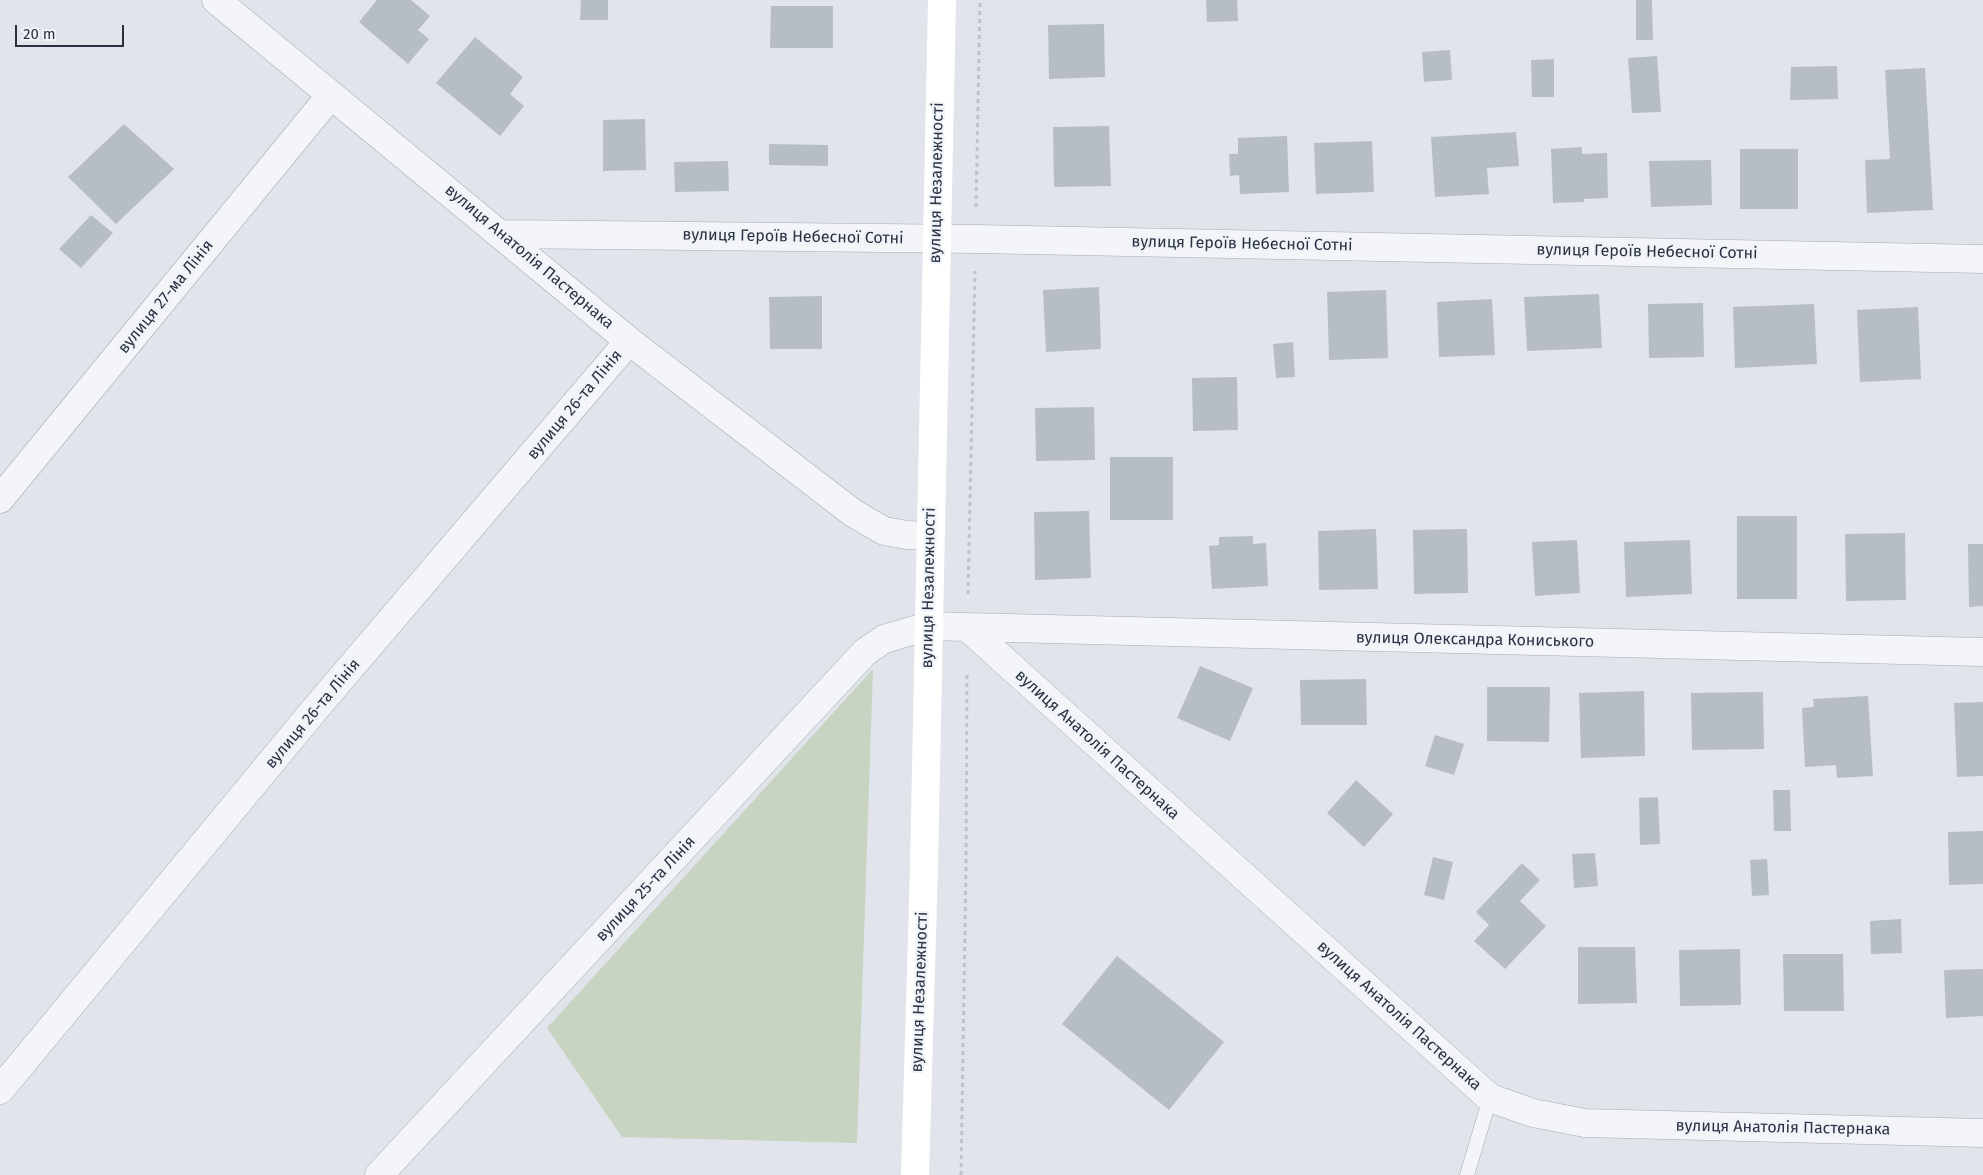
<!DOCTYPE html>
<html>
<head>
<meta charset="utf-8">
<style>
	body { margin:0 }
	#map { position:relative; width:1983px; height:1175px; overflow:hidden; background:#e1e4ea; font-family:"Fira Sans",sans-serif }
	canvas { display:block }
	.scale { position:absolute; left:15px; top:25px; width:109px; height:22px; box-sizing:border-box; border:2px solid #283242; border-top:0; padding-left:6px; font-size:15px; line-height:18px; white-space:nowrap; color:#283242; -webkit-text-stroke:4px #f0f3f7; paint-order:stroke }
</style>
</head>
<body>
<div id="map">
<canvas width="1983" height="1175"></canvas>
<div class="scale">20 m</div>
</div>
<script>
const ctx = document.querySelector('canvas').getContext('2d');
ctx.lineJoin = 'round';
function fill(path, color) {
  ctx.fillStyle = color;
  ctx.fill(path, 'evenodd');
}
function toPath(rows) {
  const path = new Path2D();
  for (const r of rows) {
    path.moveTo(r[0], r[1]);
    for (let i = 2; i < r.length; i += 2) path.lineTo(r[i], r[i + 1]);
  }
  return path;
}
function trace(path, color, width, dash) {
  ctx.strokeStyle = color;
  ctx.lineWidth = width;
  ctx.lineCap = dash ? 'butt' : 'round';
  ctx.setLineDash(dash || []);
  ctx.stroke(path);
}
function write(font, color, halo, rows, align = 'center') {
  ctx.font = font + ' "Fira Sans",sans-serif';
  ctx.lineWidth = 4.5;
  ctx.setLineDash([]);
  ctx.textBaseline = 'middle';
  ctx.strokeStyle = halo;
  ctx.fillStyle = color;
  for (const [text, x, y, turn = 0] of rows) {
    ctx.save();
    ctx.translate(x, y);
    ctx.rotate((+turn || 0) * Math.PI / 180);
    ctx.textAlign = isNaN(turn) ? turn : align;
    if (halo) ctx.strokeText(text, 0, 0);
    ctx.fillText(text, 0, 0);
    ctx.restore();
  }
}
const green = toPath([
	[873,669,857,1143,622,1137,547,1028]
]);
const building = toPath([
	[377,0,411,0,430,16,418,30,429,39,408,64,359,22],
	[581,0,608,0,608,20,580,20],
	[1206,0,1237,0,1238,21,1207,22],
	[1636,0,1652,0,1653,40,1636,40],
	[771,6,833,6,833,48,770,48],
	[1104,24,1105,77,1049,79,1048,25],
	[475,37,523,77,510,94,524,106,500,136,436,83],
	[1450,50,1452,80,1424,82,1422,52],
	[1657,56,1661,112,1632,113,1628,58],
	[1554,59,1554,97,1532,97,1531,60],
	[1837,66,1838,99,1790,100,1791,67],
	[1925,68,1933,210,1867,213,1865,160,1890,159,1885,70],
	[645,119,646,170,603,171,603,120],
	[124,124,174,169,116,224,68,177],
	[1109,126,1111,186,1054,187,1053,127],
	[1516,132,1519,166,1487,168,1489,194,1435,197,1431,137],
	[1287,136,1289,192,1240,194,1239,175,1230,176,1229,154,1238,154,1238,138],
	[1372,141,1374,192,1316,194,1314,143],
	[769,144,828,145,828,166,769,165],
	[1582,147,1582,154,1607,153,1608,198,1584,199,1584,202,1553,203,1551,149],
	[1740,149,1798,149,1798,209,1740,209],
	[1711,160,1712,205,1651,207,1649,161],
	[728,161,729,191,675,192,674,162],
	[91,215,113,233,81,268,59,249],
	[1099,287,1101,349,1046,352,1043,290],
	[1386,290,1388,358,1329,360,1327,292],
	[1599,294,1602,348,1527,351,1524,297],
	[822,296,822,349,770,349,769,297],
	[1492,299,1495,355,1439,357,1437,302],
	[1703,303,1704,357,1649,358,1648,304],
	[1814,304,1817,364,1735,368,1733,307],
	[1918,307,1921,379,1860,382,1857,310],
	[1293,342,1295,377,1276,378,1273,344],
	[1237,377,1238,430,1193,431,1192,378],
	[1094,407,1095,460,1036,461,1035,408],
	[1110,457,1173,457,1173,520,1110,520],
	[1089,511,1091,578,1035,580,1034,512],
	[1737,516,1797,516,1797,599,1737,599],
	[1376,529,1378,589,1319,590,1318,531],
	[1467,529,1468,593,1414,594,1413,530],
	[1905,533,1906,600,1846,601,1845,534],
	[1253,536,1253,544,1266,543,1268,586,1212,589,1209,546,1219,545,1219,537],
	[1577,540,1580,593,1535,596,1532,542],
	[1690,540,1692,594,1626,597,1624,542],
	[1968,544,1983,544,1983,606,1969,607],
	[1200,666,1253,688,1230,741,1177,718],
	[1366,679,1367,725,1301,725,1300,680],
	[1487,687,1550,687,1549,742,1487,741],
	[1644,691,1645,756,1581,758,1579,693],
	[1763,692,1764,749,1692,750,1691,693],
	[1868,696,1873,776,1837,778,1836,765,1805,767,1802,708,1814,707,1813,699],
	[1983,702,1983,776,1957,777,1954,703],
	[1435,735,1464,744,1454,775,1425,766],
	[1356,780,1393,814,1364,847,1327,813],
	[1773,790,1790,790,1791,831,1774,831],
	[1658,797,1660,844,1640,845,1639,798],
	[1983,831,1983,884,1949,885,1948,832],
	[1595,853,1598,886,1574,888,1572,854],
	[1433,857,1453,862,1444,900,1424,895],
	[1767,859,1769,895,1752,896,1750,860],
	[1522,863,1540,880,1520,901,1546,926,1505,969,1474,941,1489,925,1476,912],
	[1901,919,1902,953,1871,954,1870,921],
	[1578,947,1635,947,1637,1003,1578,1004],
	[1740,949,1741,1005,1680,1006,1679,950],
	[1783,954,1843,954,1844,1011,1784,1011],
	[1117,956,1224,1042,1169,1110,1062,1024],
	[1983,969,1983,1016,1946,1018,1944,970]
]);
const path = toPath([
	[976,207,980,0],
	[968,594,975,271],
	[961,1175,966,867,967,671]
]);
const lane = toPath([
	[1467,1175,1490,1098]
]);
const street = toPath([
	[216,0,629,341,853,513,884,531,907,535,929,536],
	[502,234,976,239,1983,259],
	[0,499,331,95],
	[967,627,1983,652],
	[0,1090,316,708,629,341],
	[379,1175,865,652,884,639,928,626,967,627,1490,1098,1533,1113,1585,1123,1983,1133]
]);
const secondary = toPath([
	[915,1175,924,866,942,0]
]);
const streetNames = [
	["вулиця Незалежності",937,183,-89],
	["вулиця Героїв Небесної Сотні",793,237,1],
	["вулиця Героїв Небесної Сотні",1242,244,1],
	["вулиця Героїв Небесної Сотні",1647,252,1],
	["вулиця Анатолія Пастернака",529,257,40],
	["вулиця 27-ма Лінія",166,297,-51],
	["вулиця 26-та Лінія",575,405,-50],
	["вулиця Незалежності",929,588,-89],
	["вулиця Олександра Кониського",1475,640,1],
	["вулиця 26-та Лінія",313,714,-50],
	["вулиця Анатолія Пастернака",1097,745,42],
	["вулиця 25-та Лінія",646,889,-47],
	["вулиця Незалежності",920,992,-88],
	["вулиця Анатолія Пастернака",1399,1016,42],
	["вулиця Анатолія Пастернака",1783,1128,1]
];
fill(green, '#c6d4c1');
fill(building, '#b7bdc7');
trace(lane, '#a6abb4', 15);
trace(street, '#a6abb4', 29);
trace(path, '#bec2c9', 3, [4, 4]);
trace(lane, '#f3f5f8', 14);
trace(street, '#f3f5f8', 28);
trace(secondary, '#fff', 28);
write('16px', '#283242', '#f0f3f7', streetNames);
</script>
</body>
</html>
